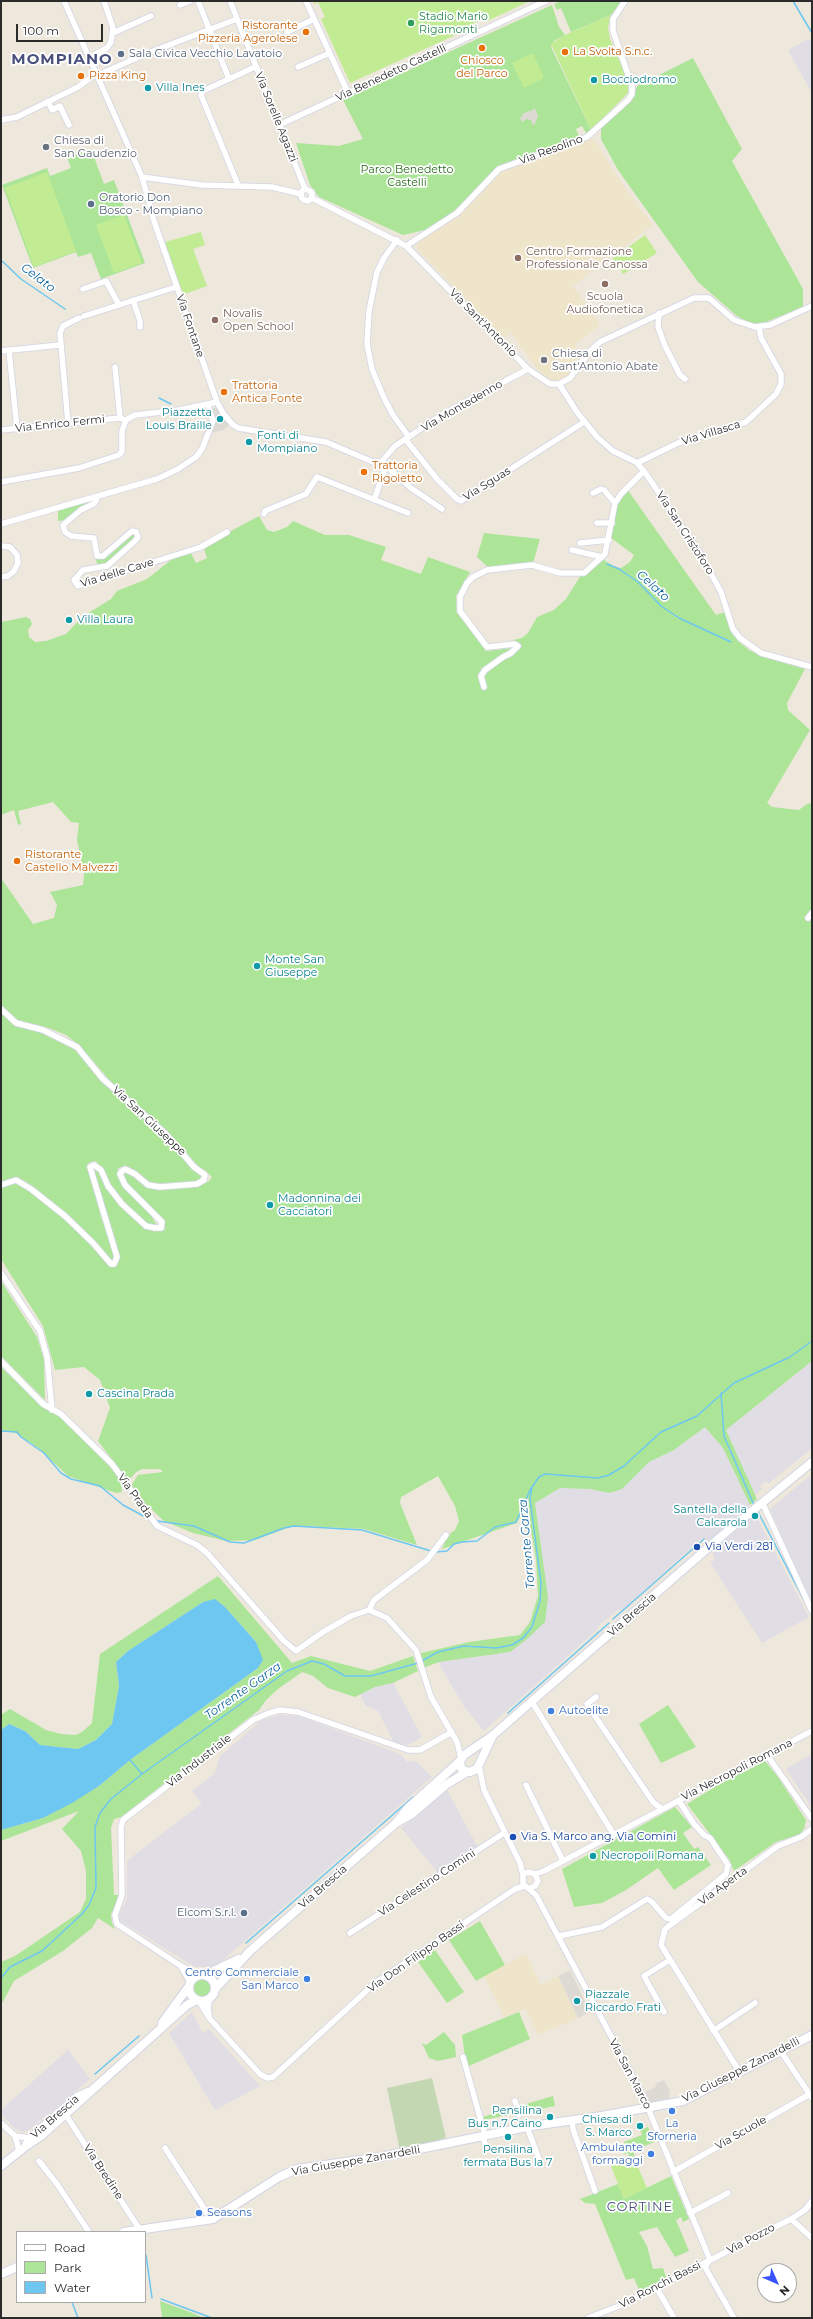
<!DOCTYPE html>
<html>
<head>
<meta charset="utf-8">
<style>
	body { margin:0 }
	#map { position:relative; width:813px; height:2319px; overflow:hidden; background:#ede7dc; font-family:Montserrat,sans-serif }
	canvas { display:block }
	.frame { position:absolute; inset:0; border:2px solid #2b2b2b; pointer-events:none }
	.legend { position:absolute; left:16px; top:2231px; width:130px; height:72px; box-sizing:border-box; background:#fff; border:1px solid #aaa; margin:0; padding:5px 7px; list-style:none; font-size:12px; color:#2b2b2b }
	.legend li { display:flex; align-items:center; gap:8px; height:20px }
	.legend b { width:20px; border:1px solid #aaa }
	.north { position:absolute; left:757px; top:2263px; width:40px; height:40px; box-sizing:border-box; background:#fff; border:1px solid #aaa; border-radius:50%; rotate:135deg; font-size:11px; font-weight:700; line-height:16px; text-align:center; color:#2b2b2b }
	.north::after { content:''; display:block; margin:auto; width:14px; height:18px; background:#3852fe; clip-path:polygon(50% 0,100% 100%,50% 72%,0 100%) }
	.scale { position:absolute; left:16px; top:24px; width:87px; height:18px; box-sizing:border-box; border:2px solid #2b2b2b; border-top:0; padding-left:5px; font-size:12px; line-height:14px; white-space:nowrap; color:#2b2b2b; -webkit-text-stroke:3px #fff; paint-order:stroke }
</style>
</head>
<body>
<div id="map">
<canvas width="813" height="2319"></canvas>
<div class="frame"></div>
<ul class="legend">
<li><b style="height:5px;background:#fff"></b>Road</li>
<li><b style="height:11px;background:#ade598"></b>Park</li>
<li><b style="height:11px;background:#6dc7f1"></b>Water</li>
</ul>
<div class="north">N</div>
<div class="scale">100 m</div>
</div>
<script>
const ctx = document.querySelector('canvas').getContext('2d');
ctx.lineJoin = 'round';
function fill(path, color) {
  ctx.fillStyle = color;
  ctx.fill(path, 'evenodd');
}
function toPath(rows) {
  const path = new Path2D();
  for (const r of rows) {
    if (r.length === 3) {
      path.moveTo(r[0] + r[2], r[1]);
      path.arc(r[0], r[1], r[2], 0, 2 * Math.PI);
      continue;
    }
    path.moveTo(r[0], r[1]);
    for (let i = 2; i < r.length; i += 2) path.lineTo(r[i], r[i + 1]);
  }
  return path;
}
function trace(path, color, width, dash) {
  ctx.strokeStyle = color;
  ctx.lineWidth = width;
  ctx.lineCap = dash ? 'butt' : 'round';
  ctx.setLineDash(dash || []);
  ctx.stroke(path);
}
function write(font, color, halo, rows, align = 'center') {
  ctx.font = font + ' Montserrat,sans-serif';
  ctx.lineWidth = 3.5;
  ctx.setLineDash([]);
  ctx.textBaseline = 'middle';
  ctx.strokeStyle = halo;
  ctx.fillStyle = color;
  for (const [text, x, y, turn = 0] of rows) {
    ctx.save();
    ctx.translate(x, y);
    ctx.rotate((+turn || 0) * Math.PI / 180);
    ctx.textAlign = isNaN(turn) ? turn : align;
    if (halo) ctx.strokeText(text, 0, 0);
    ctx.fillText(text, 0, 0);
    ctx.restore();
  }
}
const industrial = toPath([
	[808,39,812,41,812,93,788,50],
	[812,1361,812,1448,768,1484,766,1481,760,1486,762,1489,755,1495,726,1430],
	[705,1427,723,1448,750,1505,707,1542,702,1538,621,1611,619,1609,597,1627,598,1629,484,1731,465,1708,438,1662,510,1652,548,1597,535,1503,560,1488,590,1489,610,1493,622,1489,649,1462,674,1450],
	[812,1474,812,1606,770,1509],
	[752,1517,757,1518,809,1617,762,1643,710,1562,715,1559,712,1551],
	[393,1683,422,1737,408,1745,394,1743,378,1711,366,1706,360,1694,375,1687],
	[280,1715,298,1716,400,1754,407,1762,416,1761,432,1777,215,1967,195,1967,119,1920,119,1915,127,1899,127,1861,202,1803,192,1791,215,1773,220,1756,262,1720],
	[812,1754,812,1808,786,1769],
	[446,1788,478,1848,439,1874,401,1828],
	[192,2012,203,2033,209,2029,260,2086,215,2110,169,2033],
	[68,2050,90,2079,29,2130,23,2132,14,2128,1,2114,1,2110]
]);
const education = toPath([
	[591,138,595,140,616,175,653,225,573,286,600,325,577,343,574,343,582,356,571,368,573,371,563,379,549,381,538,370,511,333,503,339,418,250,417,244,424,235,460,215,498,173,505,169],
	[526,1954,541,1985,558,1976,578,2018,538,2035,525,2009,504,2017,484,1976]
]);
const green = toPath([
	[561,1,622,1,611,15,571,32,561,8,557,10,554,4],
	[552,5,559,27,565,35,554,41,551,47,591,130,586,133,582,126,576,129,579,136,498,166,459,208,425,230,403,235,319,197,310,185,296,143,339,146,363,139,343,100],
	[693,58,742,149,732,161,803,289,803,307,766,322,751,324,737,316,698,282,618,170,601,139,601,129,634,96,637,86],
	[91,149,104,184,114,180,145,263,101,279,91,253,78,257,76,252,33,268,2,185,47,168,50,176,71,168,67,157],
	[627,489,716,615,725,612,731,632,738,641,749,650,759,655,805,669,787,703,788,710,810,730,767,803,772,807,799,810,807,804,812,803,812,1361,726,1430,757,1499,750,1505,723,1448,705,1427,674,1450,649,1462,622,1489,610,1493,590,1489,560,1488,535,1503,548,1597,545,1622,527,1639,510,1652,439,1662,423,1668,421,1653,469,1642,520,1635,530,1622,538,1596,536,1560,530,1525,522,1521,519,1518,517,1523,442,1549,447,1536,455,1530,459,1521,455,1506,438,1476,401,1497,400,1503,417,1545,364,1529,304,1526,290,1527,255,1540,226,1541,193,1533,164,1521,135,1494,131,1486,138,1475,163,1472,160,1469,142,1469,136,1472,130,1479,126,1478,98,1441,110,1408,100,1380,84,1367,55,1370,43,1326,1,1259,1,1188,17,1183,40,1198,72,1224,110,1266,116,1265,119,1254,93,1173,96,1170,100,1172,107,1189,119,1204,150,1230,157,1231,165,1230,165,1220,148,1208,126,1183,123,1177,124,1174,128,1173,140,1182,156,1190,194,1186,208,1182,212,1177,205,1170,200,1168,168,1132,118,1090,79,1045,66,1035,49,1028,18,1020,1,1005,1,878,33,924,54,918,57,905,50,892,83,885,84,874,77,840,79,823,71,822,53,802,18,811,21,824,18,825,14,810,1,815,1,622,26,617,30,619,32,624,28,630,29,637,35,642,46,641,66,634,82,617,111,599,117,591,147,579,176,556,190,551,196,563,207,558,203,546,259,516,267,530,274,532,287,527,293,521,325,535,349,535,386,547,381,560,421,574,428,557,470,572,456,596,457,613,486,651,512,648,480,669,489,669,518,651,520,645,513,640,522,638,528,633,537,617,554,610,566,599,581,575,602,559,615,567,621,568,630,562,634,555,611,538,616,504],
	[91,500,67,520,58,521,58,509],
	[134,533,135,538,108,562,98,565,95,558,103,558],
	[484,533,540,539,533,563,488,567,477,557],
	[1,1012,15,1025,43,1033,77,1050,128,1104,164,1136,202,1174,199,1181,151,1184,126,1166,118,1168,117,1175,121,1183,150,1213,156,1224,153,1225,147,1224,126,1206,111,1187,96,1161,90,1162,87,1167,101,1217,115,1257,115,1261,110,1261,77,1224,25,1181,17,1177,1,1182],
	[1,1281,37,1337,44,1359,45,1400,1,1356],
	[1,1367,40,1405,59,1416,87,1441,116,1474,121,1482,122,1492,116,1493,68,1476,37,1447,16,1433,1,1430],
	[218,1576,292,1663,311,1656,370,1671,413,1656,418,1671,393,1683,375,1687,355,1697,328,1688,313,1676,302,1672,278,1689,266,1700,259,1710,121,1817,114,1819,111,1828,114,1895,119,1895,111,1915,112,1923,115,1929,98,1918,92,1928,63,1951,14,1981,1,2005,1,1962,15,1956,80,1912,86,1899,86,1871,81,1851,62,1829,79,1811,1,1841,1,1830,43,1818,99,1786,130,1760,258,1668,256,1642,225,1607,214,1600,203,1602,128,1651,116,1662,119,1686,112,1724,96,1740,78,1749,40,1745,25,1731,9,1724,1,1730,1,1715,10,1709,46,1730,61,1734,76,1735,82,1732,92,1723,100,1654],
	[668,1705,696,1747,661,1763,639,1724],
	[765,1761,778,1777,806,1820,804,1829,800,1834,776,1842,734,1871,729,1859,687,1804,718,1785],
	[675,1807,692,1827,683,1833,694,1849,698,1847,711,1865,674,1890,658,1868,626,1890,602,1903,574,1907,562,1869],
	[480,1921,505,1965,476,1981,449,1940],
	[435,1950,464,1992,447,2003,418,1962],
	[202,1988,9],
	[519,2012,530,2039,469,2066,465,2057,462,2035],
	[444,2032,455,2045,456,2057,438,2061,429,2058,422,2043,426,2045],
	[553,2096,555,2106,483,2120,482,2117],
	[648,2127,654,2142,633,2151,635,2157,631,2159,628,2153,624,2154,622,2149,625,2146,624,2142,642,2135,640,2130],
	[671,2176,689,2219,683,2222,681,2217,676,2220,689,2251,675,2257,657,2227,639,2232,647,2246,653,2269,663,2268,666,2277,641,2294,634,2278,626,2280,595,2204,585,2203,580,2199,618,2184,624,2199],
	[160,2301,190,2312,204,2318,162,2318]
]);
const cemetery = toPath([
	[432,2078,446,2138,443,2138,444,2142,400,2151,387,2088]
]);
const pitch = toPath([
	[313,1,530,1,485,22,484,19,472,24,473,27,350,83,321,19,325,17,318,2,314,4],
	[611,15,608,28,610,39,628,80,628,93,591,130,551,44,565,35],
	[533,53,544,78,524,88,512,63],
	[47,172,76,251,34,267,5,188],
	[124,215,142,263,114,273,96,225],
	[201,232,205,245,193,249,207,286,182,295,165,242],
	[645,235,657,253,623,274,613,258],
	[634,2158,647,2188,624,2199,611,2166]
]);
const plaza = toPath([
	[534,107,538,116,535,124,533,125,531,120,527,119,522,122,520,118,524,113,533,110],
	[216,407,230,424,223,430,210,433,212,409],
	[570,1970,590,2012,578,2018,558,1976],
	[664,2080,670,2091,668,2102,651,2103,645,2092,656,2087,655,2084]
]);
const water = toPath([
	[215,1599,225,1607,256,1642,263,1660,258,1668,130,1760,99,1786,72,1803,43,1818,1,1830,1,1730,9,1724,25,1731,40,1745,78,1749,96,1740,112,1724,119,1686,116,1662,128,1651,203,1602]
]);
const stream = toPath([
	[793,1,812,33],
	[1,260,21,279,65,309],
	[159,398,171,404],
	[607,564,619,569,638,582,661,606,679,618,731,642],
	[721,1393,724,1436,754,1505],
	[1,1431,17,1432,21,1437,44,1453,61,1473,71,1479,100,1486,123,1505,151,1520],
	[758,1512,805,1602],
	[157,1521,194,1526,230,1542,244,1543,284,1528,294,1526,362,1530,431,1551],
	[436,1552,447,1551,454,1544,462,1542,477,1541,495,1527,516,1522,531,1488],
	[613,1619,704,1539],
	[508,1713,609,1623],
	[130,1760,142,1774],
	[246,1943,413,1797],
	[1,1978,10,1967,42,1951,81,1915,89,1905,96,1888,95,1827,100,1813,111,1799,142,1774,287,1671,312,1661,324,1664,345,1676,371,1676,418,1663,438,1652,464,1646,496,1648,512,1645,523,1638,532,1627,540,1601,541,1583,530,1499,532,1487,539,1477,545,1474,598,1478,609,1475,624,1466,661,1432,697,1416,734,1383,790,1357,812,1341],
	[95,2074,139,2036],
	[146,2255,152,2298],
	[161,2299,212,2318],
	[72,2302,78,2318]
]);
const street = toPath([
	[64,1,142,177,154,221,217,402,223,413,232,424,238,428,326,442,373,462,381,462,411,488,442,509],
	[198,1,229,79],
	[230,1,305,189],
	[306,1,348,93],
	[180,5,190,1],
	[287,32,314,19],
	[113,33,151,16],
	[90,57,107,48,111,42,113,28,104,1],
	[298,67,330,53],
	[98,75,148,53,237,19],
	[48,101,52,110,60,106,69,125],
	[1,120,17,117,78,87,97,73],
	[279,125,546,1],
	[142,177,202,185,272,187,301,194],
	[238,185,201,95,203,91,255,67],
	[305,189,312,192,312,198],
	[302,191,301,197,304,200,308,201,312,198],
	[312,198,406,246,528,369,550,384,559,384,570,378,591,350,600,342,694,298,709,298,734,320,755,327,770,325,812,306],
	[397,240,384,258,377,272,369,311,367,344,372,369,384,398,393,415,409,437],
	[406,246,457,213,499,169,587,137,628,100,632,94,632,86,613,31,613,19,625,1],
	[83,289,106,281,119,305],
	[133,300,140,321,140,327],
	[659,313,658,327,665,346,680,375,685,379],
	[84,316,176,287],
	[9,350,17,429],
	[1,351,60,345],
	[115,367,120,418],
	[559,384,577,412,597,437,613,451,636,462,644,471,700,553,721,592,733,629,740,638,761,653,812,667],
	[68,423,60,333,63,326,79,318],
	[1,430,120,418,126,420,135,415,179,410,217,402],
	[406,440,437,479,457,499,461,501,584,422],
	[381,462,395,446,443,414,528,369],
	[637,463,678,443,746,422,776,394,781,384,781,374,761,338,759,327],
	[1,482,79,468,119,455,122,451,122,431,126,420],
	[593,493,601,489,604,490,615,503],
	[98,496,95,503,81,510,63,525,65,532,71,536,94,538,97,556,103,556,132,531,136,532,138,537,135,541,107,566,83,570,74,580,78,586,201,547,227,532],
	[374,500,386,466],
	[264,514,265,511,306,494,317,477,408,513],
	[597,523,612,523],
	[1,524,157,479,178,469,196,457,202,449,213,421,208,405],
	[580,543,609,540],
	[1,546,10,547,17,555,18,563,14,571,8,576,1,577],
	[572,550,602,557],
	[484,687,481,676,485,670,503,657,511,653,518,646,515,644,487,647,460,611,460,597,467,583,473,577,487,570,532,565,560,573,584,573,605,554,615,503,621,494,644,471],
	[808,918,812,913],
	[1,1009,16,1023,43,1030,77,1047,103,1079,165,1133,194,1167,205,1175,204,1180,197,1184,160,1187,148,1185,135,1174,125,1169,122,1171,120,1174,125,1185,162,1222,161,1228,155,1228,146,1226,122,1204,108,1186,101,1170,94,1165,90,1167,117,1257,114,1264,111,1264,93,1243,65,1216,31,1189,16,1180,1,1185],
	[1,1273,40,1331,47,1357,52,1410],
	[1,1361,43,1404,61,1414,112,1464,157,1526,197,1545,207,1553,284,1641,296,1651,323,1632,351,1616,369,1610,387,1618,416,1650,431,1697,457,1742,461,1758],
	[762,1502,812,1611],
	[369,1610,374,1600,427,1560,446,1535],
	[596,1697,587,1704,653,1802,662,1809],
	[532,1702,614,1835],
	[767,1755,812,1819],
	[479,1766,484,1790,520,1863,523,1875],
	[526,1785,563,1861],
	[535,1874,544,1871,812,1731],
	[530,1888,535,1886,538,1881,535,1874,528,1872,523,1875,523,1884,536,1895,644,2098,710,2260],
	[350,1933,504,1833],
	[559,1936,602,1927,647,1899,652,1902,666,1918,671,1919,726,1874,728,1865,710,1838,704,1835,694,1824,679,1801],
	[182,1968,190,1982],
	[199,1975,181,1966,117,1924,115,1915,122,1895,121,1827,123,1820,253,1720,269,1713,280,1710,298,1712,408,1750,420,1750,452,1732],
	[199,2001,210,2019,260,2074,267,2078,273,2077,375,1983,515,1889,525,1886],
	[664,2012,644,1976,670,1960],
	[209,2017,208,2006,210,1998],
	[713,2031,755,2003],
	[780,2050,812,2098],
	[463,2057,485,2135],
	[739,2071,661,1945,665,1929,778,1846,801,1837,812,1829],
	[515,2101,519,2115],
	[66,2115,140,2230],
	[572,2120,573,2129,595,2191],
	[1,2123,15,2136,19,2151],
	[527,2127,540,2162],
	[15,2136,30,2138],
	[483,2136,485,2144],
	[165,2148,211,2219],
	[39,2161,57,2184,89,2232],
	[673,2172,810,2094],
	[690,2213,728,2193],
	[791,2219,812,2238],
	[710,2260,705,2267,734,2318],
	[656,2287,674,2318],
	[588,2318,624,2304,791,2219,805,2210,812,2201]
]);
const secondary = toPath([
	[460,1761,461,1768,465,1771,470,1772,477,1769,492,1737],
	[398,1822,412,1814,447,1784,467,1772],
	[202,1988,13],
	[205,1975,238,1959],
	[215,1989,250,1951,396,1823,407,1809,460,1761,464,1755,492,1736,724,1534,812,1462],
	[162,2023,189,1986],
	[27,2143,38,2131,77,2097,88,2092],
	[1,2166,26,2146,41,2136,187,2005,197,2000],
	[124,2232,213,2219,279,2177,297,2169,380,2157,532,2126,602,2116,683,2101,812,2035],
	[1,2274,17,2267]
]);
const markers = [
	[411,23,4,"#2e9e5b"],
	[306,32,4,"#e8710a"],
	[482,48,4,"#e8710a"],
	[565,52,4,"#e8710a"],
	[121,54,4,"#5c6f8a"],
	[81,76,4,"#e8710a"],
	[594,80,4,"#0f9aa8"],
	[148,88,4,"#0f9aa8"],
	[46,147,4,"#6b7280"],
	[91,204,4,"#5c6f8a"],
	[518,258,4,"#8d6e63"],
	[605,284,4,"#8d6e63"],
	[215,320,4,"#8d6e63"],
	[544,360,4,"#6b7280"],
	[224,392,4,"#e8710a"],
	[220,419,4,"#0f9aa8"],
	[249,442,4,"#0f9aa8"],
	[364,472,4,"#e8710a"],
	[69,620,4,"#0f9aa8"],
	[17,861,4,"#e8710a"],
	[257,966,4,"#0f9aa8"],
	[270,1205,4,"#0f9aa8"],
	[89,1394,4,"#0f9aa8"],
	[755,1516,4,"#0f9aa8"],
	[697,1547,4,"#1a4fb4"],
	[551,1711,4,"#3f7fe0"],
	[513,1837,4,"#1a4fb4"],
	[593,1856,4,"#0f9aa8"],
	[244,1913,4,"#5c6f8a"],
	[307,1979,4,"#3f7fe0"],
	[577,2001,4,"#0f9aa8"],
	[672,2111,4,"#3f7fe0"],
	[550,2117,4,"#0f9aa8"],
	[640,2126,4,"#0f9aa8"],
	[508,2137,4,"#0f9aa8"],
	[651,2154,4,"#3f7fe0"],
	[199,2213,4,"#3f7fe0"]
];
const leisureNames = [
	["Stadio Mario",419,17],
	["Rigamonti",419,30]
];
const foodNames = [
	["Ristorante",298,26,"right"],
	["Pizzeria Agerolese",298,39,"right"],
	["La Svolta S.n.c.",573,52],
	["Chiosco",482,61,"center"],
	["del Parco",482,74,"center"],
	["Pizza King",89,76],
	["Trattoria",232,386],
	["Antica Fonte",232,399],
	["Trattoria",372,466],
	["Rigoletto",372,479],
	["Ristorante",25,855],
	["Castello Malvezzi",25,868]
];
const serviceNames = [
	["Sala Civica Vecchio Lavatoio",129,54],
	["Oratorio Don",99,198],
	["Bosco - Mompiano",99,211],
	["Elcom S.r.l.",236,1913,"right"]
];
const streetNames = [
	["Via Benedetto Castelli",391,73,-25],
	["Via Sorelle Agazzi",276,117,68],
	["Via Resolino",551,150,-20],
	["Via Sant'Antonio",483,323,45],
	["Via Fontane",190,326,71],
	["Via Montedenno",462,406,-30],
	["Via Enrico Fermi",60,424,-6],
	["Via Villasca",711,433,-17],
	["Via Sguas",487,484,-32],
	["Via San Cristoforo",685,533,57],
	["Via delle Cave",117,573,-17],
	["Via San Giuseppe",149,1121,43],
	["Via Prada",135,1496,54],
	["Via Brescia",632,1615,-41],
	["Via Industriale",199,1761,-38],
	["Via Necropoli Romana",737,1770,-27],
	["Via Celestino Comini",427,1883,-33],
	["Via Aperta",723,1886,-36],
	["Via Brescia",323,1887,-41],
	["Via Don Filippo Bassi",416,1957,-35],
	["Via Giuseppe Zanardelli",741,2070,-27],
	["Via San Marco",630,2074,62],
	["Via Brescia",55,2117,-41],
	["Via Scuole",741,2133,-30],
	["Via Giuseppe Zanardelli",356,2161,-10],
	["Via Bredine",103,2172,57],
	["Via Pozzo",751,2239,-28],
	["Via Ronchi Bassi",660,2285,-27]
];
const cultureNames = [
	["Bocciodromo",602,80],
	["Villa Ines",156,88],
	["Piazzetta",212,413,"right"],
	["Louis Braille",212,426,"right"],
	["Fonti di",257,436],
	["Mompiano",257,449],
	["Villa Laura",77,620],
	["Monte San",265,960],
	["Giuseppe",265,973],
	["Madonnina dei",278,1199],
	["Cacciatori",278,1212],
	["Cascina Prada",97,1394],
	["Santella della",747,1510,"right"],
	["Calcarola",747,1523,"right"],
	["Necropoli Romana",601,1856],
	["Piazzale",585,1995],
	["Riccardo Frati",585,2008],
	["Pensilina",542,2111,"right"],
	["Bus n.7 Caino",542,2124,"right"],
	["Chiesa di",632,2120,"right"],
	["S. Marco",632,2133,"right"],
	["Pensilina",508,2150,"center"],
	["fermata Bus la 7",508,2163,"center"]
];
const worshipNames = [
	["Chiesa di",54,141],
	["San Gaudenzio",54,154],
	["Chiesa di",552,354],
	["Sant'Antonio Abate",552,367]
];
const parkNames = [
	["Parco Benedetto",407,170],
	["Castelli",407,183]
];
const educationNames = [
	["Centro Formazione",526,252],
	["Professionale Canossa",526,265],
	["Scuola",605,297,"center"],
	["Audiofonetica",605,310,"center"],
	["Novalis",223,314],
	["Open School",223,327]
];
const transitNames = [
	["Via Verdi 281",705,1547],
	["Via S. Marco ang. Via Comini",521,1837]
];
const shopNames = [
	["Autoelite",559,1711],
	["Centro Commerciale",299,1973,"right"],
	["San Marco",299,1986,"right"],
	["La",672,2124,"center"],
	["Sforneria",672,2137,"center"],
	["Ambulante",643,2148,"right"],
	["formaggi",643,2161,"right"],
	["Seasons",207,2213]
];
const waterNames = [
	["Celato",38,278,37],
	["Celato",653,586,42],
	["Torrente Garza",527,1544,-95],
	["Torrente Garza",243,1691,-35]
];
const quarterNames = [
	["CORTINE",640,2207]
];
const districtNames = [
	["MOMPIANO",62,60]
];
fill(industrial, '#e0dde5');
fill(education, '#efe5cb');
fill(green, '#ade598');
fill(cemetery, '#c3d7b3');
fill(pitch, '#c1ec93');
fill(plaza, '#dddad3');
fill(water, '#6dc7f1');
trace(stream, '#6dc7f1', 1.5);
trace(street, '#d2d4e4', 7);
trace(secondary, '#d2d4e4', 10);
trace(street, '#fff', 5.5);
trace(secondary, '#fff', 8);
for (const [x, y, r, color] of markers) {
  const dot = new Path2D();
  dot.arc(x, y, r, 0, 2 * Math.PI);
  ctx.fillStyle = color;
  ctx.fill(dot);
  trace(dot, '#fff', 1.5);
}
write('11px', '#27864d', '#fff', leisureNames, 'left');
write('11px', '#c56008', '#fff', foodNames, 'left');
write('11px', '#4e5e75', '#fff', serviceNames, 'left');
write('11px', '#2b2b2b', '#fff', streetNames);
write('11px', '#0d838f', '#fff', cultureNames, 'left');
write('11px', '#5b616d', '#fff', worshipNames, 'left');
write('11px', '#256a18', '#fff', parkNames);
write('11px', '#785e54', '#fff', educationNames, 'left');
write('11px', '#164399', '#fff', transitNames, 'left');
write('11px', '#366cbe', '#fff', shopNames, 'left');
write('italic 12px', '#0a639f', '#fff', waterNames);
ctx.letterSpacing = '1px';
write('13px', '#4a507d', '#fff', quarterNames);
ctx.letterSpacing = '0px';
ctx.letterSpacing = '1px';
write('bold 15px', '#4a507d', '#fff', districtNames);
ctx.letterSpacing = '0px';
</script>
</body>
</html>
